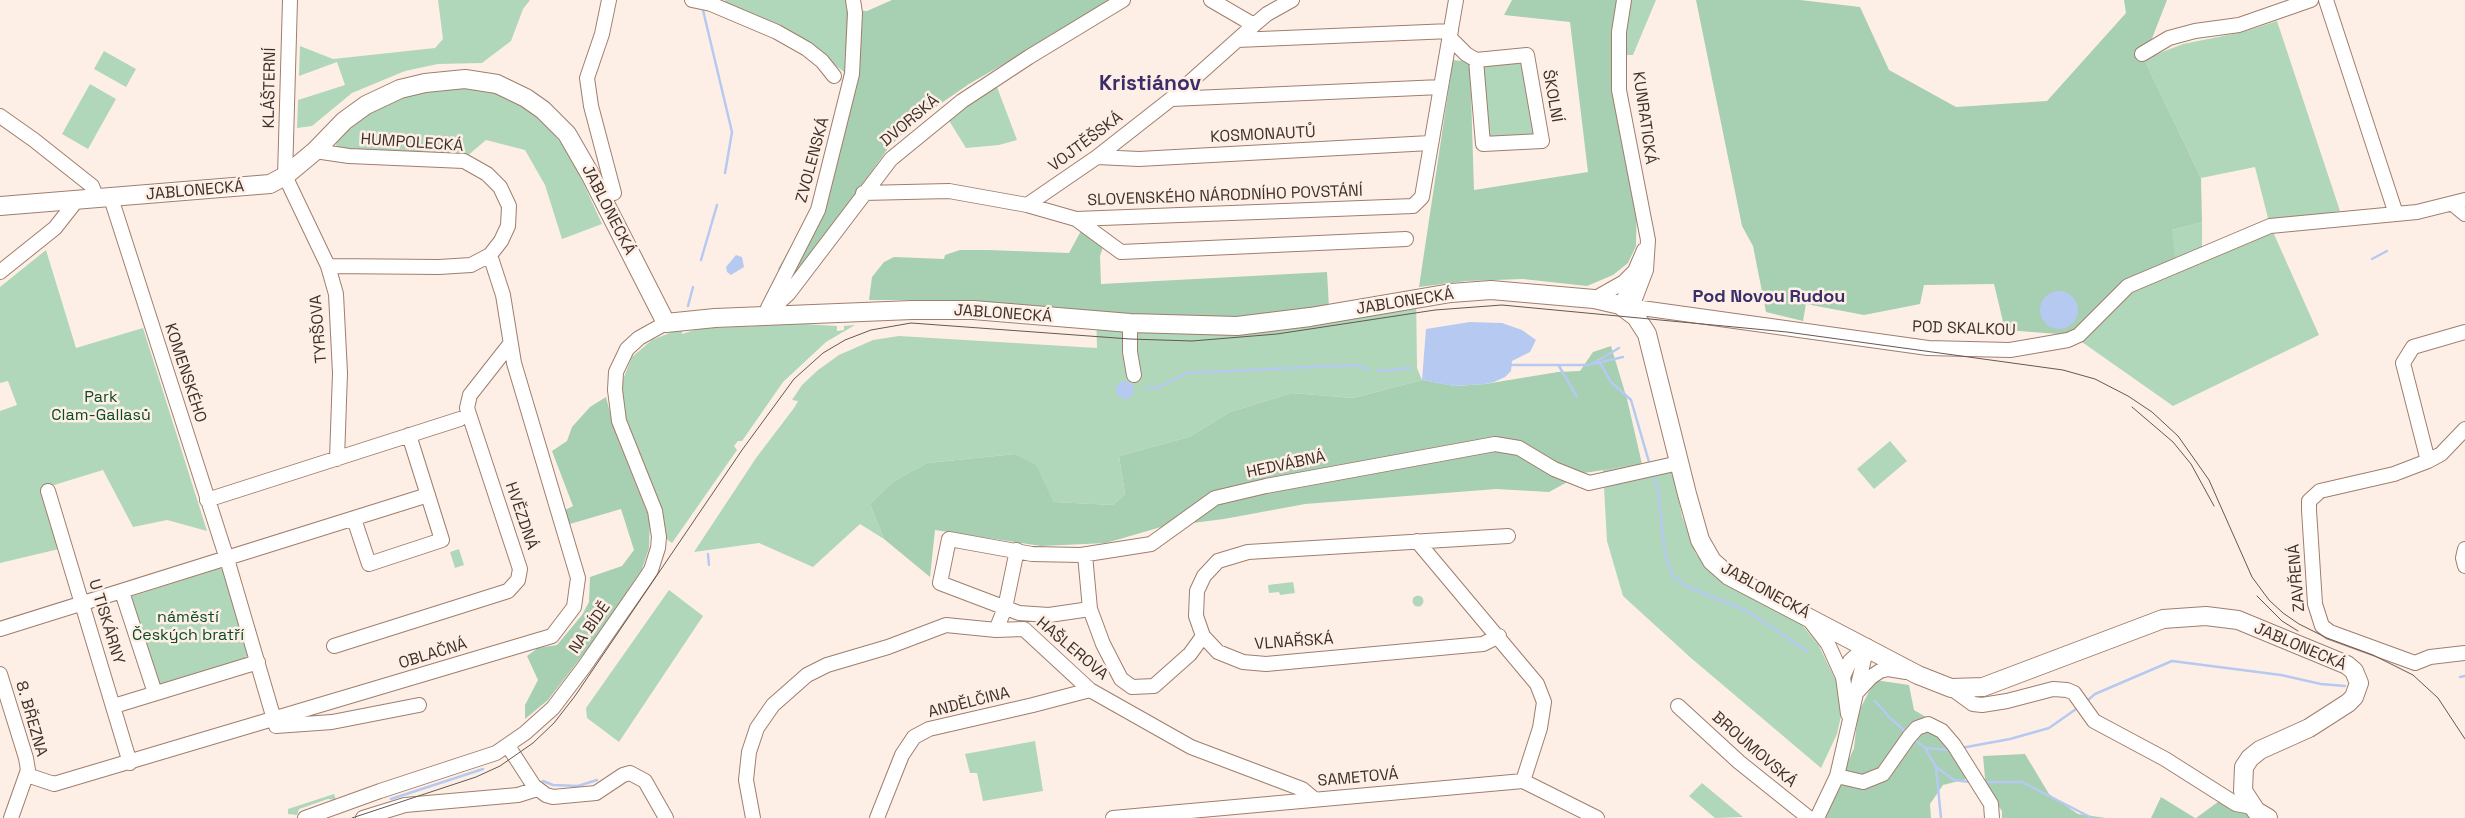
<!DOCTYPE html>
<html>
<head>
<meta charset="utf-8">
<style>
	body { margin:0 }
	canvas { display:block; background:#feefe6 }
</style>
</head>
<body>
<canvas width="2465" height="818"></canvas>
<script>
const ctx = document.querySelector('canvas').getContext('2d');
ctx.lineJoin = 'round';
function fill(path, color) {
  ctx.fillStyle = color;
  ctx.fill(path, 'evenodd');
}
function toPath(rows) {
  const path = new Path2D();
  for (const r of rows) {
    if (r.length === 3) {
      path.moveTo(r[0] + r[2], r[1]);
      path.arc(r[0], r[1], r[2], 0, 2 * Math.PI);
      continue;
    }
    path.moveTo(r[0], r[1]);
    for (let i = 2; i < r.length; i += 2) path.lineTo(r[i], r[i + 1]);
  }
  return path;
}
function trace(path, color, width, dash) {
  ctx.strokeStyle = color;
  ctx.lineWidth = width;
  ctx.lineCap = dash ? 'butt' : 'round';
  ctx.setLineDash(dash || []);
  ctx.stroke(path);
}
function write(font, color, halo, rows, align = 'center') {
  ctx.font = font + ' "Space Grotesk",sans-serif';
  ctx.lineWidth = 5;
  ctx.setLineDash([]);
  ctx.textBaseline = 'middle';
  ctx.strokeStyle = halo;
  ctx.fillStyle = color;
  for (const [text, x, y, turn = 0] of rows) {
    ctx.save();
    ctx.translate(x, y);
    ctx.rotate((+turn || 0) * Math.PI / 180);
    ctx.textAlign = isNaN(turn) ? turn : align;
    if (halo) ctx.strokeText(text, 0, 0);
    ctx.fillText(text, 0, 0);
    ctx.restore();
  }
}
const green = toPath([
	[438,0,530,0,523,9,511,41,482,63,438,64,405,71,352,93,312,126,297,128,298,100,345,85,337,62,299,76,300,46,333,59,435,48,443,39],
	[725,0,847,0,844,72,826,58,723,4],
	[1624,0,1656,0,1633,55,1618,55],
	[2277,21,2340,211,2269,223,2319,335,2173,406,2072,335,2172,230,2202,222,2202,248,2269,222,2255,167,2201,178,2144,59,2183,44,2243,32],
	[104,51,136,69,126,87,94,69],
	[1526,57,1537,137,1487,138,1478,61],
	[90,84,116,99,88,149,62,134],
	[454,86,486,88,505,94,536,114,569,152,602,224,562,239,545,185,525,150,486,140,466,157,340,149,336,145,337,139,355,120,371,108,415,91],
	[997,87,1017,140,999,145,966,148,948,119],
	[46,250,76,348,143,328,207,531,167,520,133,527,103,470,41,489,59,549,0,563,0,411,17,405,8,381,0,383,0,287],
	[1416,291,1417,368,1422,380,1353,398,1292,393,1230,412,1189,437,1119,456,1125,494,1113,505,1054,502,1036,466,1015,454,927,463,894,481,870,504,884,539,860,524,813,567,759,543,694,552,756,458,794,408,798,401,792,400,802,385,818,370,839,355,873,340,899,336,1097,348,1096,313,1337,307],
	[804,324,837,326,837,331,844,330,844,326,855,325,826,342,783,382,742,441,738,441,734,446,737,450,672,543,665,538,661,511,624,412,622,382,632,357,652,340,682,328,682,334,698,329,712,328],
	[1890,441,1907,461,1874,489,1857,469],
	[1670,457,1682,516,1696,554,1716,576,1799,621,1819,646,1837,683,1843,707,1837,734,1821,768,1691,658,1623,596,1607,541,1603,470,1642,464],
	[459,549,464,565,455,568,450,552],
	[220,568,223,570,248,655,244,659,160,684,154,679,130,597],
	[1293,582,1295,593,1280,595,1279,592,1269,593,1268,585],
	[669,590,703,616,619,742,587,718,586,708],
	[1418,601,5.5],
	[1035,741,1043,791,983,801,977,773,970,773,965,754],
	[1702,783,1743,817,1715,818,1689,796],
	[334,794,336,800,328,799,299,809,297,815,288,814,288,809]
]);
const forest = toPath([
	[892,0,1115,0,969,84,917,120,889,147,794,280,778,269,814,207,826,164,844,72,846,10,867,11],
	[1512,0,1624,0,1619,32,1637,189,1636,246,1628,263,1613,275,1587,286,1523,279,1466,281,1419,287,1453,60,1470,62,1474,190,1588,172,1570,22,1504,15],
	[1696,0,1800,0,1860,7,1889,70,1956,107,2047,101,2126,13,2124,0,2167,0,2144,59,2201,178,2202,222,2172,230,2175,258,2127,282,2072,335,2005,330,1994,284,1924,285,1920,304,1864,315,1806,304,1803,321,1766,312,1753,246,1742,226],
	[1082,229,1104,244,1100,256,1101,284,1327,272,1329,308,1253,317,1190,319,949,300,869,300,872,277,884,262,894,257,944,259,945,255,960,250,988,250,1069,253],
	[1611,346,1627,399,1642,464,1584,473,1549,492,1496,489,1305,504,1224,519,1161,527,1106,543,1041,546,935,530,930,577,884,539,870,504,894,481,927,463,1015,454,1036,465,1054,502,1113,505,1125,494,1119,456,1189,437,1230,412,1292,393,1353,398,1422,380,1455,386,1485,384,1558,372,1580,371,1593,352],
	[606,397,615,432,650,520,649,548,642,569,605,626,548,700,525,719,525,705,538,680,527,656,538,648,557,645,582,615,589,602,590,577,622,566,634,550,621,509,570,524,565,510,573,506,552,451,567,441,572,427,590,407],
	[1875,680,1909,685,1914,710,1953,733,1971,778,1943,785,1930,804,1931,818,1823,818,1854,748,1858,713],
	[2025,754,2049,794,2078,814,2106,818,2002,818,2002,811,1986,789,1983,756],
	[2161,797,2195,818,2151,818],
	[2222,799,2253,818,2196,818]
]);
const water = toPath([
	[736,255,742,257,744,267,731,275,727,272,726,267],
	[2059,310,19],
	[1470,322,1502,323,1522,330,1536,340,1530,352,1512,361,1511,371,1505,377,1494,382,1485,384,1454,386,1422,380,1426,329],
	[1125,390,9]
]);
const stream = toPath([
	[702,6,732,132,725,173],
	[2372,259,2387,251],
	[701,260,717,205],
	[688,306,693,287],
	[1600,363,1611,382,1631,400,1649,462],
	[1593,364,1623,357],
	[1510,365,1590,365,1619,348],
	[1559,366,1577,397],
	[1377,371,1411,368],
	[1146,388,1157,388,1187,373,1352,365,1369,369],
	[1654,477,1658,490,1665,554,1672,575,1686,586,1747,611,1807,651],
	[708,554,709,565],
	[2460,677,2465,676],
	[2088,700,2095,694,2172,661,2281,675,2321,684,2345,686],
	[1875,701,1890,718,1905,731],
	[1914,739,1925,748,1951,750],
	[1925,748,1936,767,1954,780,1970,782],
	[1961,748,2010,739,2049,728,2079,707],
	[1936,767,1941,818],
	[543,781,553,785,578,786,597,780],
	[1982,782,2022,782,2092,818],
	[391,799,483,769]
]);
const minor = toPath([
	[290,0,285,176,328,266,336,294,340,373,337,459],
	[609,0,602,34,587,78,591,106,614,193],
	[692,0,711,4,777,32,807,49,822,61,834,76],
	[1211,0,1254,25],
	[1624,0,1619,32,1619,90,1648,240,1646,270,1630,312],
	[2326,0,2396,214],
	[1450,38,1466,54,1476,60,1527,55,1542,141,1483,144,1476,60],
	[1237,40,1451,31],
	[2142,54,2169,38,2195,31,2239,25,2311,0],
	[1171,99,1441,87],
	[0,116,34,140,92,186,97,199],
	[315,151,349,156,464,161,487,174,500,187,509,206,508,226,501,241,490,255,471,265,439,267,328,266],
	[1097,157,1139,159,1430,143],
	[863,193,949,191,1027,205,1097,157,1171,99,1254,25,1267,14,1292,0],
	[111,198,227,559,276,726,332,722,419,705],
	[2453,204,2465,214],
	[1027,205,1076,219,1413,206,1422,197,1456,0],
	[1076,219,1121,252,1406,239],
	[0,272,55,228,77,200],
	[1594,299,1624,282,1635,271,1644,250],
	[1620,305,1928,348,2010,350,2068,340,2079,335,2128,286,2270,226,2417,212,2465,200],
	[1620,305,1638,274],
	[768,308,818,210,852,74,855,13,853,0],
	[763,317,789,293,891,159,962,101,1029,57,1123,0],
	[1130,323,1130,352,1134,375],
	[2465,429,2441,454,2428,461,2394,474,2320,491,2309,501,2309,510,2315,604,2322,626,2330,632,2415,663,2430,657,2465,653],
	[2428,461,2403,363,2413,347,2465,332],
	[48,491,130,763],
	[207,500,460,419],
	[354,519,369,564,442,540,409,435],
	[1417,541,1537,684,1544,702,1540,728,1523,781],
	[2465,549,2463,558,2465,566],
	[1085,555,1090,609,1103,644,1121,679,1132,687,1154,686,1190,654,1203,636],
	[122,592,155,693],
	[1090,609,1049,615,1019,613,940,583,949,539,1032,554,1081,555,1151,544,1215,498,1266,486,1495,444,1519,448,1554,469,1589,483,1679,463],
	[1808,618,1828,644,1843,677,1848,714],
	[0,629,428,495],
	[996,630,1005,608,1017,550],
	[1499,636,1483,644,1266,664,1243,662,1218,652,1203,636,1196,616,1197,591,1204,576,1218,561,1248,552,1508,536],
	[334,646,508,591,518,580,520,569,467,408,470,395,510,344],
	[0,674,26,758,28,770,11,818],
	[1843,677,1850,661,1867,646],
	[1951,688,1973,704,1982,705,2007,701,2053,689,2067,690,2074,693,2094,721,2165,759,2236,804,2252,807],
	[1858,691,1871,677,1880,671,1888,669,1906,672],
	[114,706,258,662],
	[1678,706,1739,762,1809,818],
	[508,746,534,786,546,795,553,797,596,793,623,775,630,773,645,781,666,818],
	[27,775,54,784,552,636,574,607,578,578,514,363,503,295,490,255],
	[1837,776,1863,782,1883,774,1909,737,1917,728,1928,724,1942,731,1954,745,1991,804,1992,818],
	[305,818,380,791,496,753,525,733,553,708,584,667,643,582,651,570,658,548,659,537,655,511,619,421,615,390,616,372,627,349,639,338,666,323],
	[363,818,405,805,518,795,537,789],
	[753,818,746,780,749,752,757,728,773,705,807,675,827,665,888,647,946,625,996,630,1024,629,1090,690,1191,747,1302,789,1314,799],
	[877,818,902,755,914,737,929,729,1033,705,1090,690],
	[1113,818,1523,781,1597,818],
	[1817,818,1837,776,1867,646]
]);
const major = toPath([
	[0,206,270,184,285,176,315,151,344,121,366,105,400,89,425,83,465,79,497,84,526,98,543,110,567,134,590,174,666,323,715,318,912,310,973,310,1130,323,1237,326,1310,317,1451,293,1491,290,1594,299,1620,305,1636,317,1647,334,1687,494,1700,540,1712,561,1729,576,1918,675,1951,688,1983,687,2163,619,2206,616,2238,620,2347,665,2354,671,2359,683,2354,697,2348,703,2309,728,2260,750,2250,758,2244,767,2243,791,2256,811,2268,818]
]);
const tram = toPath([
	[2132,407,2173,442,2191,464,2214,506],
	[2257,596,2282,621,2298,631],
	[352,818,476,777,500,766,533,743,554,723,575,696,742,450,794,379,823,353,845,340,871,330,911,323,1130,339,1192,341,1277,334,1435,310,1502,305,1787,332,2063,370,2095,379,2128,396,2152,412,2178,436,2209,480,2252,577,2269,600,2283,613,2299,624,2327,638,2373,655,2413,675,2438,698,2465,739]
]);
const streetNames = [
	["KLÁŠTERNÍ",270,88,-89],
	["ŠKOLNÍ",1552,96,80],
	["KUNRATICKÁ",1644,118,82],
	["DVORSKÁ",910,121,-40],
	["KOSMONAUTŮ",1263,135,-3],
	["VOJTĚŠSKÁ",1086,142,-37],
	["HUMPOLECKÁ",412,143,4],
	["ZVOLENSKÁ",813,160,-75],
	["JABLONECKÁ",195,191,-5],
	["SLOVENSKÉHO NÁRODNÍHO POVSTÁNÍ",1225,196,-2],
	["JABLONECKÁ",608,210,63],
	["JABLONECKÁ",1405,302,-9],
	["JABLONECKÁ",1003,314,4],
	["TYRŠOVA",319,329,-95],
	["POD SKALKOU",1964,329,2],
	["KOMENSKÉHO",185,373,72],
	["HEDVÁBNÁ",1286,465,-12],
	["HVĚZDNÁ",521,516,71],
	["ZAVŘENÁ",2297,578,-95],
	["JABLONECKÁ",1765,591,29],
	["U TISKÁRNY",106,622,73],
	["NA BÍDĚ",590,628,-55],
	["VLNAŘSKÁ",1294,642,-4],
	["JABLONECKÁ",2300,647,23],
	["HAŠLEROVA",1072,649,40],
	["OBLAČNÁ",433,654,-17],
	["ANDĚLČINA",969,703,-14],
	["8. BŘEZNA",31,719,74],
	["BROUMOVSKÁ",1754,750,41],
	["SAMETOVÁ",1358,778,-5]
];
const parkNames = [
	["Park",101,398],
	["Clam-Gallasů",101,416],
	["náměstí",188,618],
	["Českých bratří",188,636]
];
const neighbourhoodNames = [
	["Pod Novou Rudou",1769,297]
];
const districtNames = [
	["Kristiánov",1150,84]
];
fill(green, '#b0d7b9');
fill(forest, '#a7cfb1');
fill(water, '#b6caf1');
trace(stream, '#b6caf1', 2.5);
trace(minor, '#a07e6c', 16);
trace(major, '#a07e6c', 20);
trace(minor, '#fff', 14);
trace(major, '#fff', 18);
trace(tram, '#66574f', 1);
write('16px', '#3f3029', '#feefe6', streetNames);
write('16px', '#094b25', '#feefe6', parkNames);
write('bold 18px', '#3c2e69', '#feefe6', neighbourhoodNames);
write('bold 21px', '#3c2e69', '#feefe6', districtNames);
</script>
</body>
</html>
